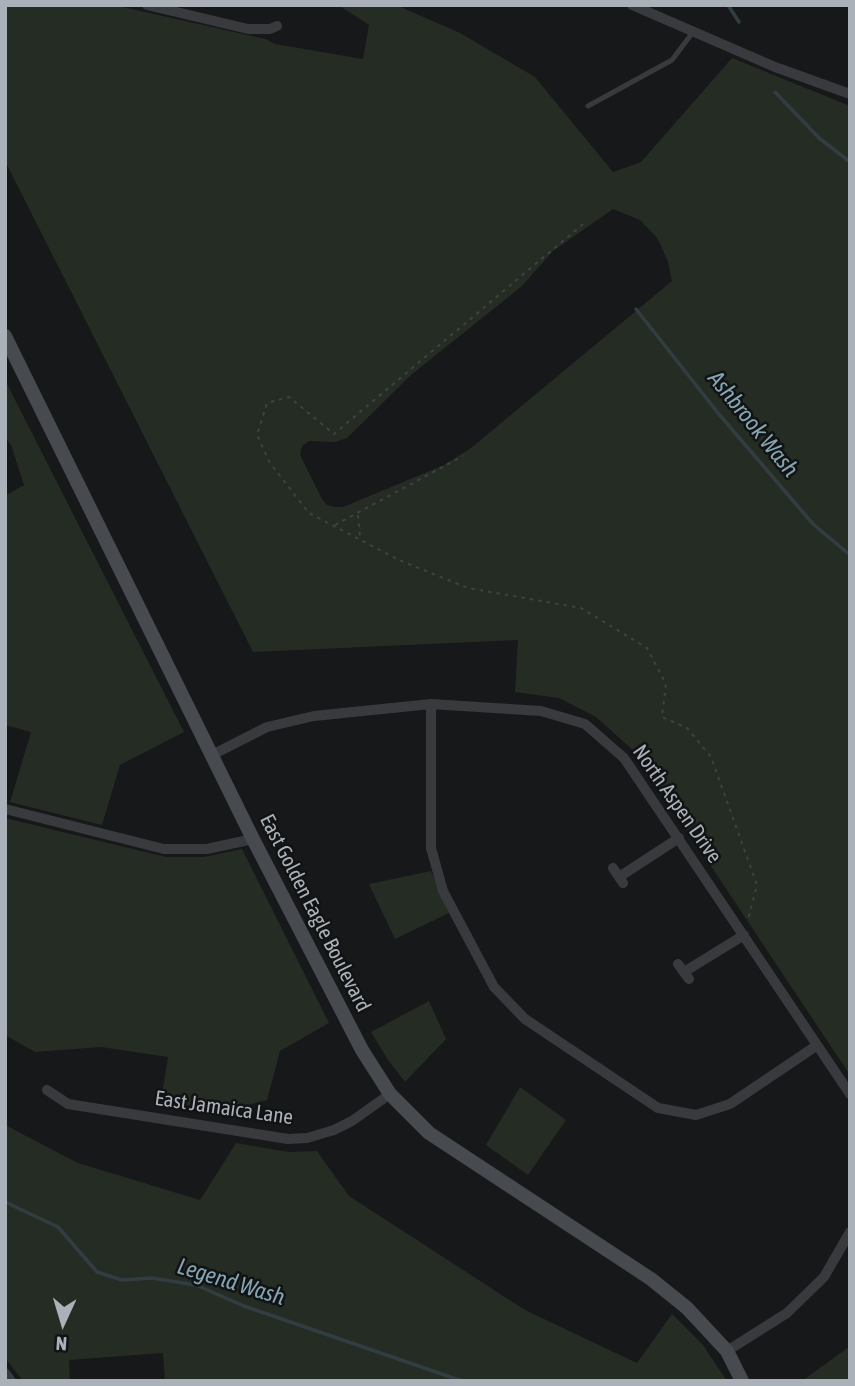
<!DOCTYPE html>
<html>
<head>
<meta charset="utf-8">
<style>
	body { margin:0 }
	#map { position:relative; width:855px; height:1386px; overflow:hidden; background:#171819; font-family:"Asap Condensed",sans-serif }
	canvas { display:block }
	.frame { position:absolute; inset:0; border:7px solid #aab1b8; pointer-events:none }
	.north { position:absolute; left:28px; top:1288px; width:70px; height:70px; -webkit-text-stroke:5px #121314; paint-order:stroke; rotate:184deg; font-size:19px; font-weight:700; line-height:28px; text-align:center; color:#aab1b8 }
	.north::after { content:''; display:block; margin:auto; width:24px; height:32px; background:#aab1b8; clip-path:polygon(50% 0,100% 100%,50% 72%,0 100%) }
</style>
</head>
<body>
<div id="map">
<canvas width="855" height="1386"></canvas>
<div class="frame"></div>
<div class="north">N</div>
</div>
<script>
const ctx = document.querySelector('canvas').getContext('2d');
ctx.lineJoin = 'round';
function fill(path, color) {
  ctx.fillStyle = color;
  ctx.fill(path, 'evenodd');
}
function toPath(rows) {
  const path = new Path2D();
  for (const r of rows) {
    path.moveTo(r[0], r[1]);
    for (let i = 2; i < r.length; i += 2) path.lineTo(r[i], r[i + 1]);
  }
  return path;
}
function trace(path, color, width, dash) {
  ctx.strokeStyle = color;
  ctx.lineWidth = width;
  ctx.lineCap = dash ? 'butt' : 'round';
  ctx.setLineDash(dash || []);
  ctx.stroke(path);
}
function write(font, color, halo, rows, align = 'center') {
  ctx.font = font + ' "Asap Condensed",sans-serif';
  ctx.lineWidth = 5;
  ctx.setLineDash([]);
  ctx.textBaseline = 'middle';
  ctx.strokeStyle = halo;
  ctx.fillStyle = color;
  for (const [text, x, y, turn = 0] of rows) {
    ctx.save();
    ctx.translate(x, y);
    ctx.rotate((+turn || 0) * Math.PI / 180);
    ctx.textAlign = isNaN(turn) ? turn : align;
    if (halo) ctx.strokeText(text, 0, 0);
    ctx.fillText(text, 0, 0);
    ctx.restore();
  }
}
const green = toPath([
	[5,5,114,5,265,39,275,44,363,59,369,25,338,5,396,5,460,33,535,77,613,172,641,162,732,58,850,106,850,1075,635,752,596,717,559,698,515,692,518,640,253,652,5,161],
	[613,209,640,220,658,239,668,262,672,281,471,448,444,465,343,507,334,507,327,505,322,499,300,455,302,446,309,441,335,442,347,438,411,375,521,287,553,251],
	[5,380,184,732,120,765,102,825,10,802,31,732,5,725,5,496,24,485,11,445,5,437],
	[5,818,166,857,204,857,242,849,329,1023,280,1051,267,1100,223,1112,161,1100,168,1057,101,1047,35,1052,5,1035],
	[431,871,449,913,395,939,369,884],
	[429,1001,446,1039,405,1082,388,1060,371,1032],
	[520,1087,566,1120,528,1175,486,1145],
	[5,1125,78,1163,200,1200,236,1143,289,1152,317,1151,349,1196,525,1310,637,1363,672,1314,703,1345,727,1381,165,1381,163,1353,69,1360,70,1381,23,1381,5,1358],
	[850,1346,850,1381,802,1381]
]);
const stream = toPath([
	[728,5,739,22],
	[775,92,819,138,850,162],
	[636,309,718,413,813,524,850,555],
	[5,1202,58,1227,97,1272,122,1280,152,1278,196,1285,244,1306,462,1381]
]);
const path = toPath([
	[583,224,334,434,289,397,267,403,257,435,270,463,309,513,399,560,468,588,581,608,647,648,666,684,662,717,687,728,711,757,757,885,748,920],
	[358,515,360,537],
	[335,525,463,456]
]);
const lane = toPath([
	[588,106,672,60,693,32]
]);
const street = toPath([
	[147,5,248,29,270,29,277,26],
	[632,5,775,67,850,94],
	[431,704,431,848,443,891,494,987,525,1019,658,1108,696,1115,730,1104,816,1046],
	[212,755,267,727,314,716,431,704,541,711,585,724,624,758,850,1094],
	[5,809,164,849,207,849,253,839],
	[613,868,623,883],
	[619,877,679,838],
	[678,964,689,979],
	[684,972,744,935],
	[47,1090,68,1104,288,1139,307,1138,334,1130,352,1121,390,1094],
	[727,1351,787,1313,824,1277,850,1232],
	[5,1373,11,1381]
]);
const secondary = toPath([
	[5,336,253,839,362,1050,390,1094,429,1133,651,1279,687,1308,727,1351,742,1381]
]);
const streetNames = [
	["North Aspen Drive",677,804,55],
	["East Golden Eagle Boulevard",315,913,63],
	["East Jamaica Lane",224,1108,8]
];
const waterNames = [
	["Ashbrook Wash",753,424,51],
	["Legend Wash",231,1282,17]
];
fill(green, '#242c24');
trace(stream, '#313d41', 3.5);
trace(path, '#3f4245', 2, [3.5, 5]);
trace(lane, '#393a3e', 5);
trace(street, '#393a3e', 10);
trace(secondary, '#474a4e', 14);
write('21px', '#aab1b8', '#121314', streetNames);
write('italic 23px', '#84a5b1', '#121314', waterNames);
</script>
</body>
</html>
